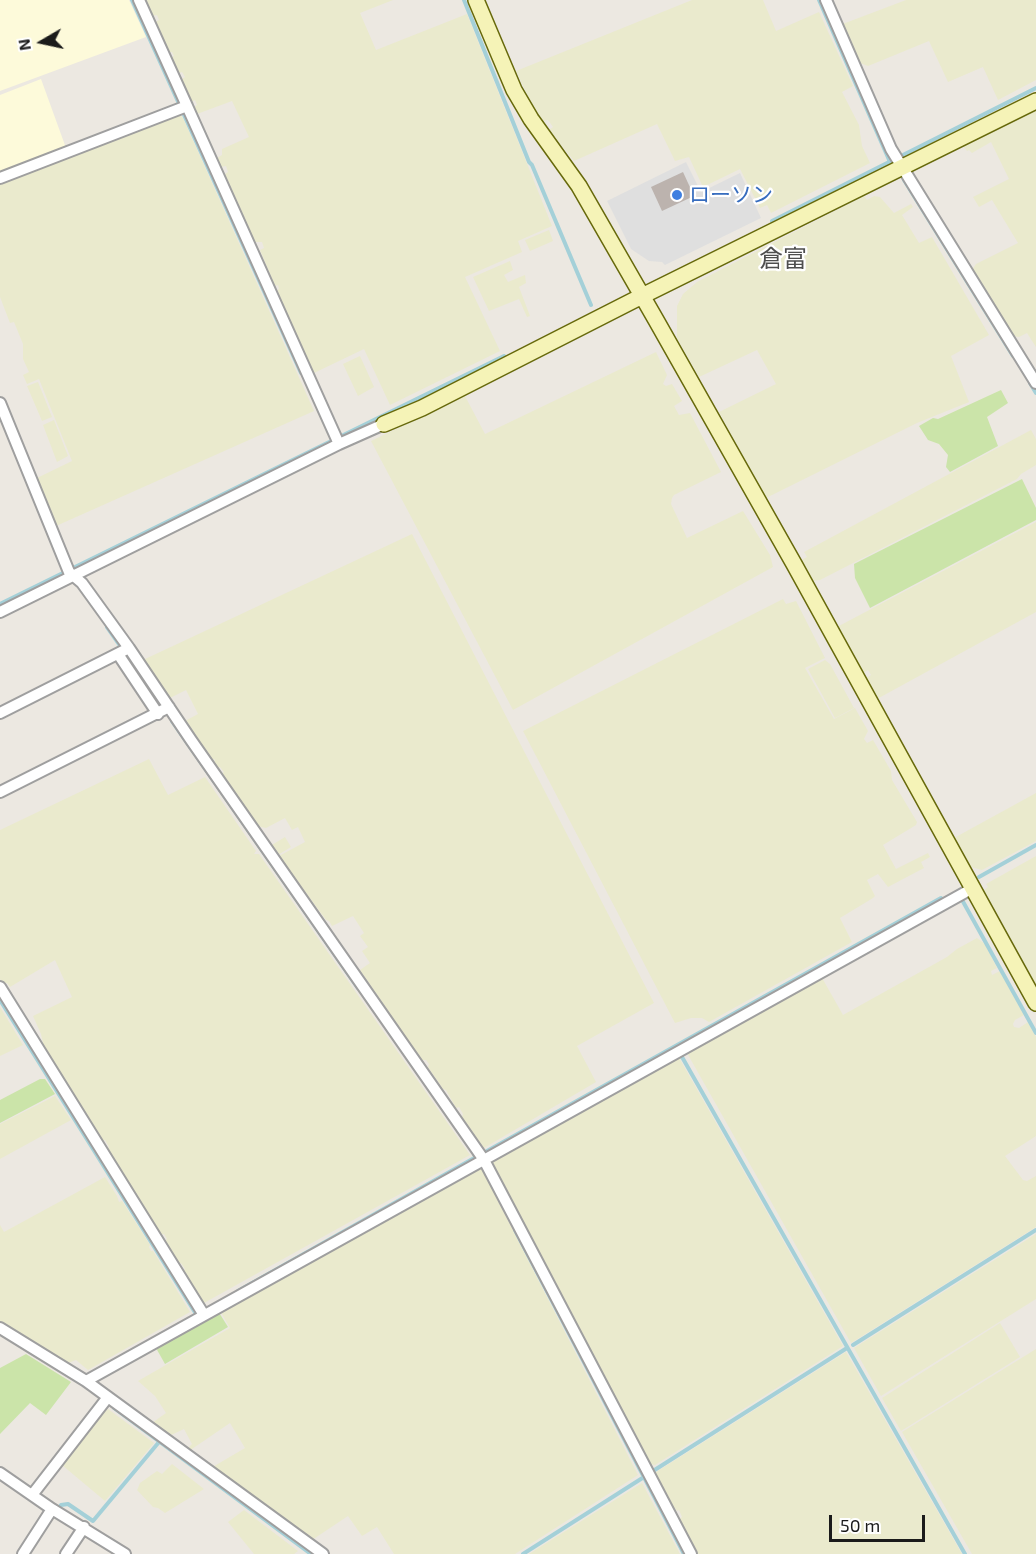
<!DOCTYPE html>
<html>
<head>
<meta charset="utf-8">
<style>
	body { margin:0 }
	#map { position:relative; width:1036px; height:1554px; overflow:hidden; background:#ece8e1; font-family:"Exo 2",sans-serif }
	canvas { display:block }
	.north { position:absolute; left:12px; top:12px; width:60px; height:60px; -webkit-text-stroke:4px #fff; paint-order:stroke; rotate:261deg; font-size:16px; font-weight:700; line-height:24px; text-align:center; color:#1b1b1b }
	.north::after { content:''; display:block; margin:auto; width:21px; height:27px; background:#1b1b1b; clip-path:polygon(50% 0,100% 100%,50% 72%,0 100%) }
	.scale { position:absolute; left:829px; top:1515px; width:96px; height:27px; box-sizing:border-box; border:3px solid #1b1b1b; border-top:0; padding-left:8px; font-size:18px; line-height:21px; white-space:nowrap; color:#1b1b1b; -webkit-text-stroke:4px #fff; paint-order:stroke }
</style>
</head>
<body>
<div id="map">
<canvas width="1036" height="1554"></canvas>
<div class="north">N</div>
<div class="scale">50 m</div>
</div>
<script>
const ctx = document.querySelector('canvas').getContext('2d');
ctx.lineJoin = 'round';
function fill(path, color) {
  ctx.fillStyle = color;
  ctx.fill(path, 'evenodd');
}
function toPath(rows) {
  const path = new Path2D();
  for (const r of rows) {
    path.moveTo(r[0], r[1]);
    for (let i = 2; i < r.length; i += 2) path.lineTo(r[i], r[i + 1]);
  }
  return path;
}
function trace(path, color, width, dash) {
  ctx.strokeStyle = color;
  ctx.lineWidth = width;
  ctx.lineCap = dash ? 'butt' : 'round';
  ctx.setLineDash(dash || []);
  ctx.stroke(path);
}
function write(font, color, halo, rows, align = 'center') {
  ctx.font = font + ' "Exo 2","Noto Sans JP",sans-serif';
  ctx.lineWidth = 4.5;
  ctx.setLineDash([]);
  ctx.textBaseline = 'middle';
  ctx.strokeStyle = halo;
  ctx.fillStyle = color;
  for (const [text, x, y, turn = 0] of rows) {
    ctx.save();
    ctx.translate(x, y);
    ctx.rotate((+turn || 0) * Math.PI / 180);
    ctx.textAlign = isNaN(turn) ? turn : align;
    if (halo) ctx.strokeText(text, 0, 0);
    ctx.fillText(text, 0, 0);
    ctx.restore();
  }
}
const education = toPath([
	[0,0,129,0,146,37,0,91],
	[41,79,66,148,0,173,0,95]
]);
const farmland = toPath([
	[145,0,393,0,360,13,376,50,467,14,552,226,518,241,522,252,465,277,500,351,390,405,364,349,314,373,276,291,279,289,278,285,275,286,260,250,264,248,262,242,255,242,225,174,228,172,226,166,221,167,217,158,222,155,222,149,249,137,232,101,197,114,194,107,197,105,195,100,191,102,182,79,185,77,182,72,179,73,172,57,174,56,172,52,169,52,155,22,159,20,157,15,152,16],
	[692,0,763,0,776,31,819,12,853,86,842,92,859,125,862,146,870,163,771,213,767,205,760,208,740,169,703,187,689,157,675,161,657,124,574,161,549,130,553,127,548,120,543,121,533,107,516,71],
	[906,0,1036,0,1036,80,998,100,983,67,948,82,929,41,868,66,860,63,840,25],
	[1036,109,1036,347,1027,333,1019,337,1013,336,972,270,976,264,1018,243,992,200,979,207,973,197,1009,179,991,142,972,153,969,150,967,151,963,146],
	[179,114,183,118,314,411,56,526,37,478,72,461,39,379,27,384,23,375,29,372,23,359,23,344,14,322,10,323,0,297,0,184],
	[864,196,867,200,874,196,880,197,894,213,911,204,913,207,902,215,919,243,932,237,989,335,951,356,969,402,917,423,766,498,719,412,776,384,757,350,699,377,677,338,677,306,683,294,697,282],
	[549,230,553,241,530,251,525,240],
	[510,261,513,270,504,275,508,282,525,275,526,283,519,287,530,316,527,317,519,299,489,311,473,277],
	[656,352,667,375,663,384,666,386,672,384,682,401,674,406,679,415,690,413,721,472,674,495,672,498,671,504,687,538,743,511,770,555,773,567,513,710,371,441,465,396,485,434],
	[360,356,374,387,358,396,343,364],
	[38,382,52,417,42,421,27,386],
	[54,420,68,456,57,462,43,425],
	[1031,430,1036,439,1036,465,1021,474,1017,479,820,580,813,581,801,560,807,557,804,552],
	[1036,522,1036,612,877,699,866,678,871,675,868,670,863,673,837,627],
	[412,534,654,1003,577,1046,596,1082,484,1148,462,1117,463,1114,459,1107,456,1108,446,1090,443,1089,428,1067,429,1064,426,1060,422,1060,360,970,370,963,362,951,368,947,360,936,364,933,353,916,332,926,329,921,326,920,279,856,305,842,298,827,292,830,285,818,266,828,257,826,221,774,224,772,220,767,217,768,214,763,215,759,212,760,185,721,198,714,186,690,170,698,143,660],
	[783,599,786,604,796,601,825,658,805,668,834,719,855,708,868,731,864,739,867,743,873,740,891,771,892,780,917,822,916,825,883,845,896,869,928,853,930,857,921,862,924,868,888,887,878,874,867,880,875,896,873,898,840,918,852,942,709,1022,702,1018,691,1018,675,1023,523,731],
	[825,660,830,664,854,708,835,718,808,669],
	[149,759,168,795,205,777,256,851,254,854,259,854,470,1155,204,1303,183,1271,185,1269,181,1263,178,1264,164,1241,167,1239,164,1234,160,1235,106,1149,109,1147,105,1140,101,1142,72,1093,71,1088,69,1089,41,1045,43,1043,41,1034,33,1016,72,997,55,960,10,987,7,983,3,984,0,979,0,830],
	[1036,793,1036,841,982,870,971,867,954,838],
	[285,837,291,847,278,855,272,845],
	[1036,856,1036,985,984,890,988,887,986,884],
	[977,938,985,944,997,968,991,971,992,975,1000,971,1024,1015,1015,1020,1013,1024,1014,1027,1019,1028,1028,1022,1036,1037,1036,1136,1005,1156,1023,1180,1027,1181,1036,1176,1036,1227,851,1343,687,1053,821,976,843,1015,947,957,957,949],
	[0,1007,23,1045,0,1056],
	[678,1056,843,1346,655,1465,649,1464,490,1159],
	[55,1096,71,1120,0,1159,0,1124],
	[480,1166,638,1475,515,1554,394,1554,377,1527,362,1536,348,1516,312,1540,309,1537,305,1537,211,1468,245,1448,230,1423,189,1451,187,1449,192,1444,184,1429,169,1436,152,1423,166,1413,155,1396,138,1381,230,1328,219,1309],
	[105,1177,117,1196,119,1202,122,1201,150,1245,149,1247,151,1251,153,1251,190,1312,88,1370,76,1360,68,1363,0,1322,0,1225,4,1232],
	[1036,1234,1036,1299,881,1396,854,1348],
	[1000,1323,1020,1357,901,1431,882,1398],
	[1036,1349,1036,1554,972,1554,902,1432],
	[846,1352,962,1554,696,1554,678,1520,682,1517,679,1510,677,1511,675,1508,672,1509,653,1474],
	[108,1409,154,1443,105,1501,62,1465,104,1410,106,1411],
	[172,1464,204,1489,165,1513,158,1508,153,1507,137,1490,138,1488,140,1483,157,1471,162,1474],
	[642,1483,680,1554,529,1554],
	[244,1510,298,1551,294,1554,254,1554,228,1522]
]);
const grass = toPath([
	[1001,390,1008,403,987,417,998,446,950,472,946,467,948,455,939,444,928,440,919,426,933,418,938,419],
	[1022,479,1036,508,1036,520,870,608,855,578,854,564],
	[40,1079,45,1079,55,1094,0,1123,0,1100],
	[218,1311,228,1327,165,1364,156,1348],
	[26,1354,71,1382,46,1415,30,1403,0,1434,0,1368]
]);
const parking = toPath([
	[686,162,701,192,740,173,761,218,665,265,662,262,649,261,631,249,607,201]
]);
const stream = toPath([
	[132,0,301,373],
	[464,0,529,162,532,165,591,305],
	[819,0,890,162],
	[904,180,1013,356],
	[772,221,1036,88],
	[1030,383,1036,393],
	[0,604,504,356],
	[107,627,142,677],
	[172,721,358,988],
	[979,877,1036,845],
	[961,898,1036,1033],
	[0,1000,196,1314],
	[682,1057,965,1554],
	[487,1151,941,898],
	[515,1230,684,1554],
	[238,1291,476,1157,474,1154],
	[853,1345,1036,1230],
	[114,1408,311,1554],
	[653,1471,847,1348],
	[59,1508,61,1505,68,1504,93,1521,159,1442],
	[523,1554,644,1477]
]);
const building = toPath([
	[683,172,694,196,662,211,651,187]
]);
const street = toPath([
	[826,0,891,149,1036,383],
	[187,106,339,444,384,424],
	[0,178,187,106,139,0],
	[0,403,69,572,82,583,129,648,191,740,484,1160,691,1554],
	[0,612,339,444],
	[118,654,158,714],
	[0,713,129,648],
	[0,792,169,707],
	[0,987,204,1315],
	[0,1328,86,1381,323,1554],
	[86,1381,973,888],
	[0,1473,52,1509,125,1554],
	[32,1495,108,1397],
	[23,1554,52,1509],
	[66,1554,84,1527]
]);
const secondary = toPath([
	[476,0,514,90,531,119,579,186,656,320,794,564,1036,1003],
	[384,424,422,408,642,296,1036,101]
]);
const markers = [
	[677,195,6,"#3f7fe0"]
];
const shopNames = [
	["ローソン",689,195]
];
const quarterNames = [
	["倉富",783,259]
];
fill(education, '#fdfada');
fill(farmland, '#eaeacd');
fill(grass, '#cbe4a9');
fill(parking, '#dfdfdf');
trace(stream, '#a4d0d8', 4);
fill(building, '#bcb3ae');
trace(street, '#9f9f9f', 14);
trace(secondary, '#67690b', 18);
trace(street, '#fff', 10);
trace(secondary, '#f5f3b7', 15);
for (const [x, y, r, color] of markers) {
  const dot = new Path2D();
  dot.arc(x, y, r, 0, 2 * Math.PI);
  ctx.fillStyle = color;
  ctx.fill(dot);
  trace(dot, '#fff', 2);
}
write('21px', '#366cbe', '#fff', shopNames, 'left');
write('24px', '#4e4e4e', '#fff', quarterNames);
</script>
</body>
</html>
